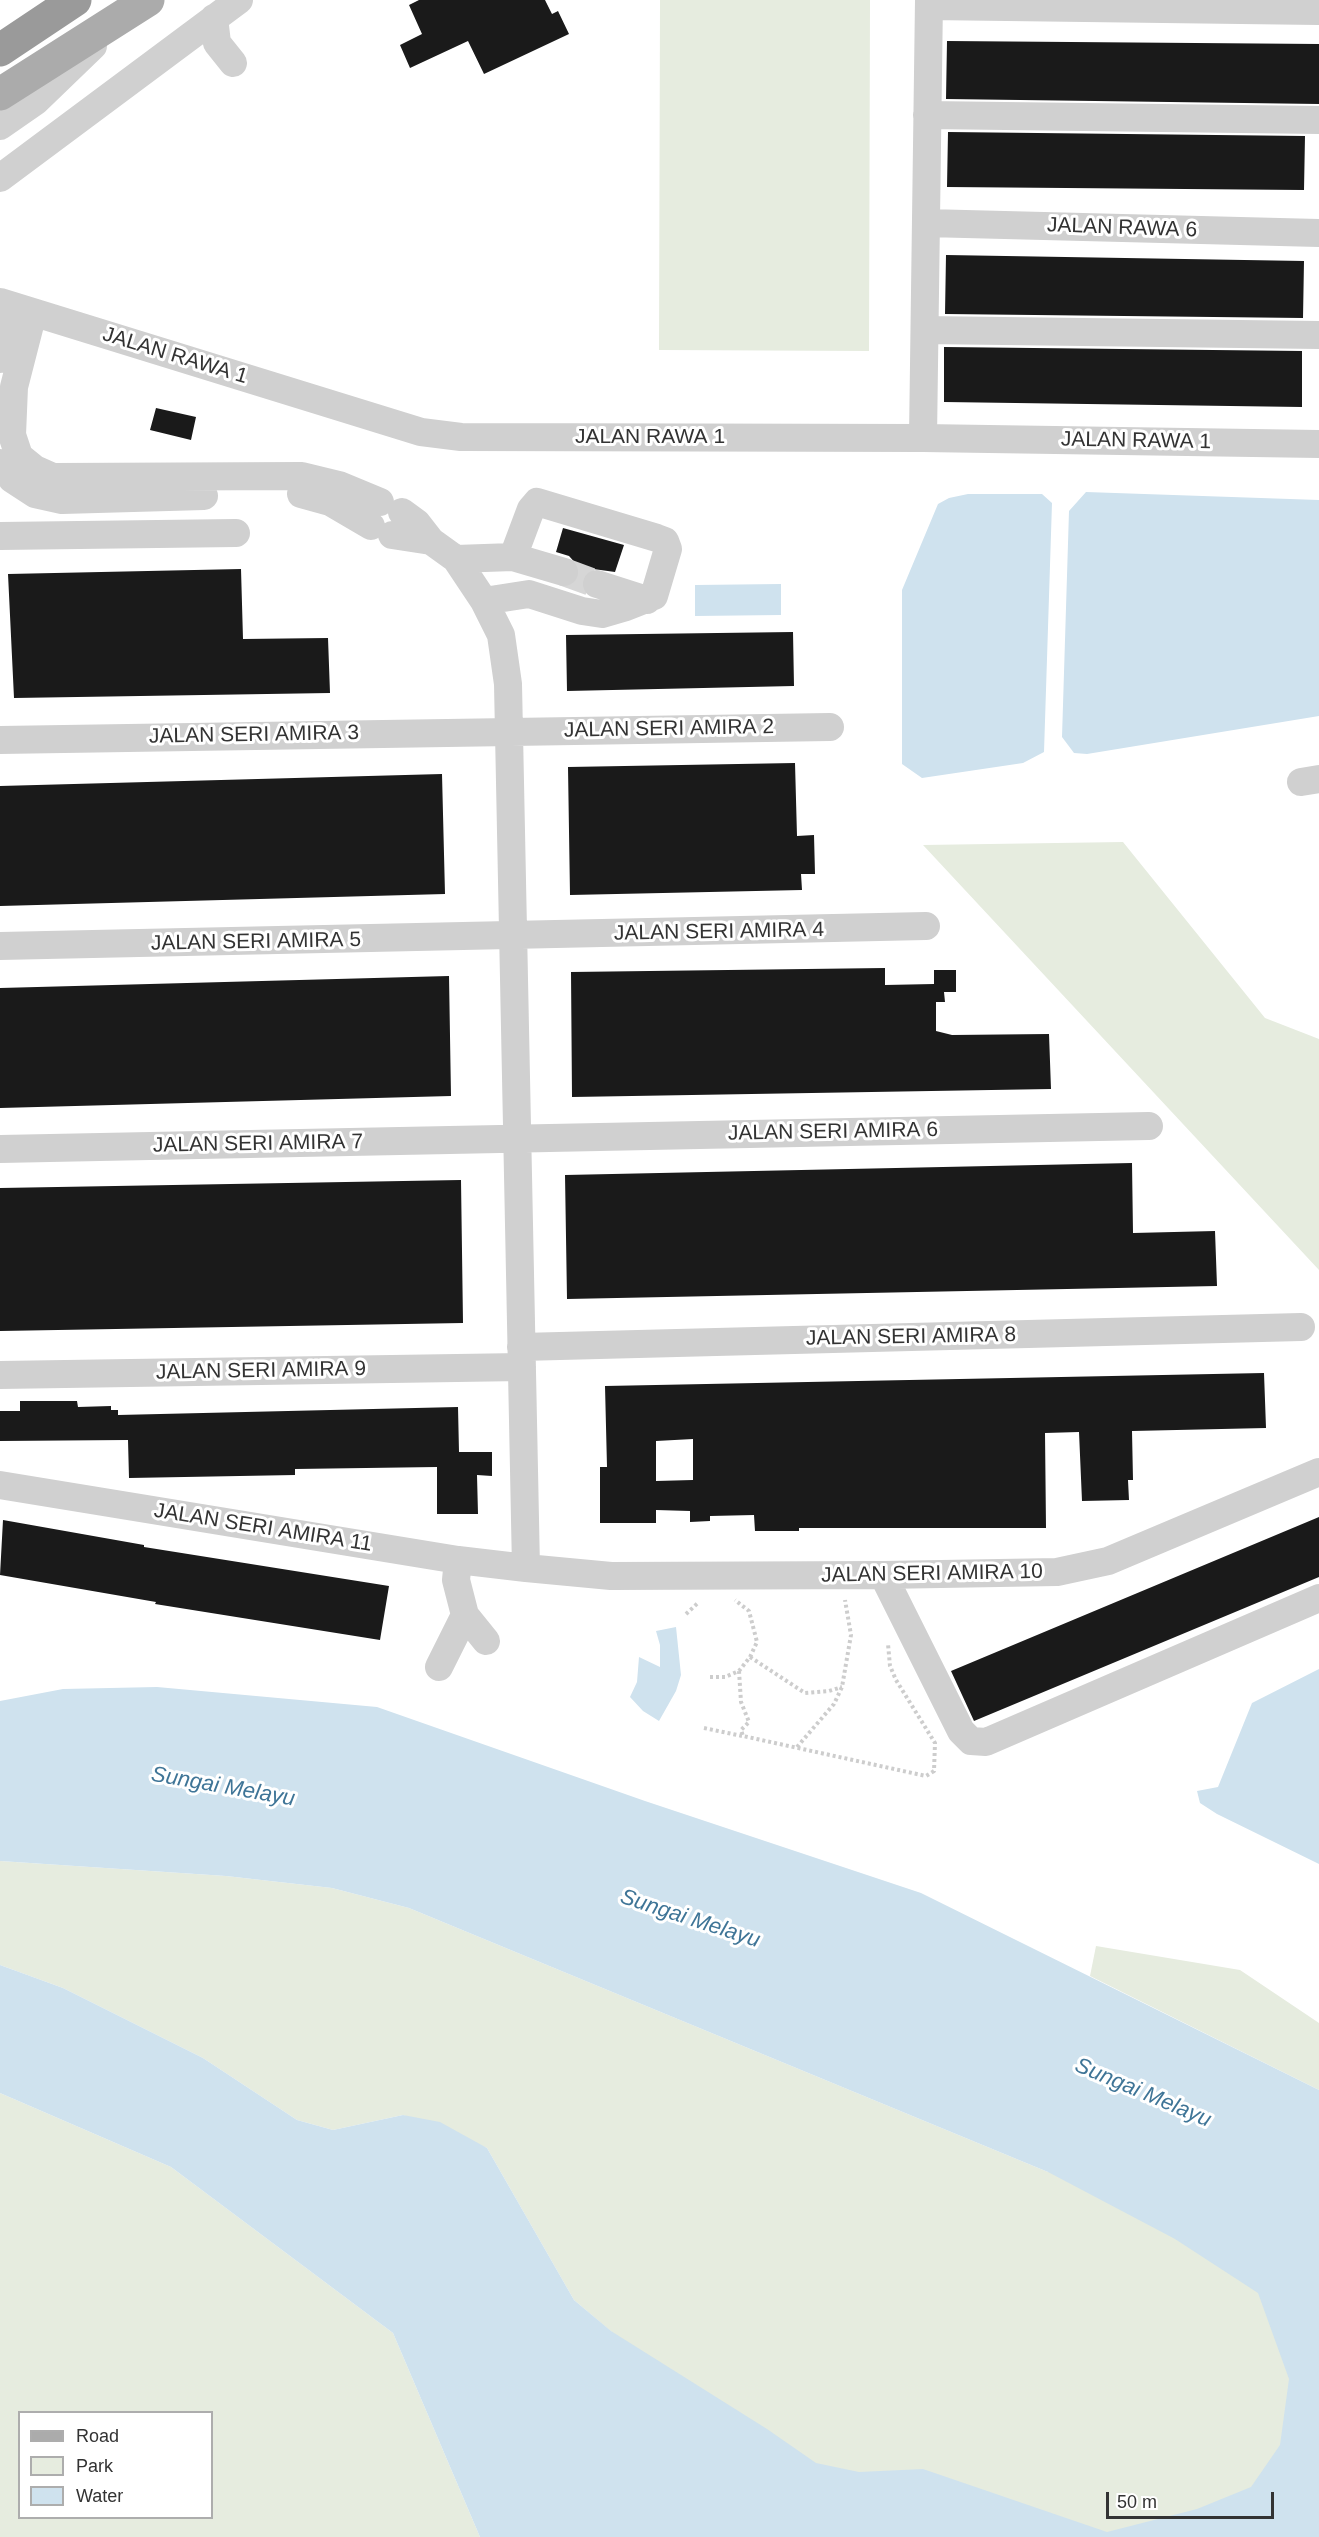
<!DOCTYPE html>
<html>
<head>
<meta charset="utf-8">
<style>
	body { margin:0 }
	#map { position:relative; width:1319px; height:2537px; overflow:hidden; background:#fff; font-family:Arial,sans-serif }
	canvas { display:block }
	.legend { position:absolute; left:18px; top:2411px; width:195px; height:108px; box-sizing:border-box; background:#fff; border:2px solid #adadad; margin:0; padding:8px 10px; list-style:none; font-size:18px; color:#333 }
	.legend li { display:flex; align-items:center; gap:12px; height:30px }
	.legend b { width:30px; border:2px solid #adadad }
	.scale { position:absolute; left:1106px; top:2492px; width:168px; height:27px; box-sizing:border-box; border:3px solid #333; border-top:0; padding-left:8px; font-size:18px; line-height:21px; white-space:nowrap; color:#333; -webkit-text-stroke:4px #fff; paint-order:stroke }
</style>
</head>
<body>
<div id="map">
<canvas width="1319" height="2537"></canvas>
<ul class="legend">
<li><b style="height:8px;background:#ababab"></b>Road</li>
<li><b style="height:16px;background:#e6ecdf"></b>Park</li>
<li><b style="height:16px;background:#cfe2ee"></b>Water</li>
</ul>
<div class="scale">50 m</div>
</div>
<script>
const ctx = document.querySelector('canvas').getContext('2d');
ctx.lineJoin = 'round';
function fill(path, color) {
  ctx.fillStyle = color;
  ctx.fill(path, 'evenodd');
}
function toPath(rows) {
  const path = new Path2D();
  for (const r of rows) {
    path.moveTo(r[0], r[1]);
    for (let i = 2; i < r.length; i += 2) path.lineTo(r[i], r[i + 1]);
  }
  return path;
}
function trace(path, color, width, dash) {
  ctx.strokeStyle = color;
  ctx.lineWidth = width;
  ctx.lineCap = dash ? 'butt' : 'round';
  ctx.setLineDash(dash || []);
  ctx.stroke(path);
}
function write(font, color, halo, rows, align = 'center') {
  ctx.font = font + ' Arial,sans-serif';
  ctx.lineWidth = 6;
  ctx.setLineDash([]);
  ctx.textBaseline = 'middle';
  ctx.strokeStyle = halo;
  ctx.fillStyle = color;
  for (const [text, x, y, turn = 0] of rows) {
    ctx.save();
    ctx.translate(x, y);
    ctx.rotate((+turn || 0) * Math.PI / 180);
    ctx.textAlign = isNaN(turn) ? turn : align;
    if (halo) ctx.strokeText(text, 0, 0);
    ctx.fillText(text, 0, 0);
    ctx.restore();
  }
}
const green = toPath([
	[660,0,870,0,869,351,659,350],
	[1123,842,1265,1018,1319,1039,1319,1270,923,845],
	[0,1861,226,1876,332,1888,409,1908,1048,2172,1074,2171,1302,2302,1319,2537,1001,2537,822,2510,574,2300,487,2148,403,2115,333,2130,297,2120,203,2058,63,1988,0,1965],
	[1096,1946,1240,1970,1319,2023,1319,2090,1090,1976],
	[0,2093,171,2167,393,2333,480,2537,0,2537],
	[20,2412,212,2412,212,2518,20,2518]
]);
const water = toPath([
	[1086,492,1319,500,1319,716,1087,754,1074,753,1062,737,1069,511],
	[968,494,1042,494,1052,503,1044,752,1023,763,922,778,902,764,902,590,938,504,949,498],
	[781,584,781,615,695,616,695,585],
	[676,1627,681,1675,676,1691,659,1721,643,1711,630,1697,637,1682,639,1657,660,1667,660,1645,656,1631],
	[1319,1669,1319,1864,1217,1814,1200,1803,1197,1791,1218,1787,1252,1703],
	[157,1687,377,1707,645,1801,921,1893,1319,2090,1319,2537,480,2537,393,2333,171,2167,0,2093,0,1965,63,1988,203,2058,297,2120,333,2130,403,2115,440,2122,487,2148,574,2300,611,2331,767,2429,816,2463,859,2472,923,2469,1107,2532,1197,2509,1251,2487,1280,2445,1289,2379,1258,2293,1175,2239,1048,2172,409,1908,332,1888,226,1876,0,1861,0,1701,63,1689]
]);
const building = toPath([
	[419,0,545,0,552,14,558,11,569,34,484,74,468,41,410,68,400,45,422,34,409,5],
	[947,41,1319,44,1319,104,946,99],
	[948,132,1305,136,1304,190,947,187],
	[946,255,1304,261,1303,318,945,314],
	[944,347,1302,351,1302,407,944,402],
	[156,408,196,417,191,440,150,430],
	[563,528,624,545,615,572,579,567,569,556,556,552],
	[241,569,243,639,328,638,330,693,14,698,8,574],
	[793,632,794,686,567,691,566,635],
	[795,763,797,836,814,835,815,874,801,874,802,890,570,895,568,767],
	[442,774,445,894,0,906,0,786],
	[885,968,885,985,934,984,934,970,956,970,956,992,944,992,945,1002,936,1002,936,1031,952,1035,1049,1034,1051,1089,572,1097,571,972],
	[449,976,451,1096,0,1108,0,988],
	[1132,1163,1133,1233,1215,1231,1217,1286,567,1299,565,1175],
	[461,1180,463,1323,0,1331,0,1188],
	[1264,1373,1266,1428,1132,1431,1133,1480,1128,1480,1129,1500,1082,1501,1079,1432,1045,1433,1046,1528,799,1528,799,1531,755,1531,754,1515,710,1516,710,1521,690,1522,690,1511,656,1510,656,1523,600,1523,600,1467,607,1467,605,1386],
	[693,1439,693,1480,656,1481,656,1441],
	[20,1401,77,1401,78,1407,111,1406,111,1410,118,1410,118,1415,458,1407,459,1452,492,1452,492,1476,477,1475,478,1514,437,1514,437,1467,295,1469,295,1475,129,1478,128,1440,0,1441,0,1411,20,1411],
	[1319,1517,1319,1577,974,1721,951,1671],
	[3,1520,144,1545,144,1547,389,1586,380,1640,155,1604,156,1602,0,1575]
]);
const minorTunnel = toPath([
	[564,572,597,584]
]);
const path = toPath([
	[686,1614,699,1602],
	[750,1657,805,1693,829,1691,842,1687],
	[739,1671,741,1702,749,1722,741,1730,743,1736,926,1776,934,1771,935,1743,896,1680,890,1666,888,1644],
	[710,1677,725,1677,739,1671,750,1657,757,1642,749,1611,735,1600],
	[704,1728,742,1736],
	[797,1747,834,1704,842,1687,851,1635,845,1600]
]);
const minor = toPath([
	[929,6,1319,11],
	[214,18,217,43,233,63],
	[927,115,1319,120],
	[0,126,36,101,93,46],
	[0,178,239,0],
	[926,223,1319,233],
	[0,302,421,432,461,437,923,438,1319,444],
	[33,313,14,387,12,435,19,456,35,469,53,477,302,476,339,485,380,502],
	[925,330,1319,335],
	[0,359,11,306],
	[923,438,929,0],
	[0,463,12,479,35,494,62,500,204,496],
	[301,494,330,502,371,526],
	[402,512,417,523,431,541,456,559,484,601,501,635,508,684,526,1568],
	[392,535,431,541],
	[0,536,236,533],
	[513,557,564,572],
	[456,559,513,557,531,509,537,502,657,538,665,541,668,549,654,596,626,607,602,614,582,611,529,594,484,601],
	[597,584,647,600],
	[0,740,830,727],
	[1301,782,1319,779],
	[0,946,926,926],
	[0,1149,1149,1126],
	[521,1347,1301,1327],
	[0,1375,522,1367],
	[0,1485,458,1560,526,1568,611,1576,883,1575,1057,1572,1108,1561,1319,1472],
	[458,1560,456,1580,465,1615,486,1641],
	[883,1575,961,1731,971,1741,986,1742,1319,1598],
	[439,1667,465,1615]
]);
const major = toPath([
	[0,94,148,0]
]);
const highway = toPath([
	[0,50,75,0]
]);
const streetNames = [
	["JALAN RAWA 6",1122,228,2],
	["JALAN RAWA 1",175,356,17],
	["JALAN RAWA 1",650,437],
	["JALAN RAWA 1",1136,441,1],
	["JALAN SERI AMIRA 2",669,729,-1],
	["JALAN SERI AMIRA 3",254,735,-1],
	["JALAN SERI AMIRA 4",719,932,-1],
	["JALAN SERI AMIRA 5",256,942,-1],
	["JALAN SERI AMIRA 6",833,1132,-1],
	["JALAN SERI AMIRA 7",258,1144,-1],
	["JALAN SERI AMIRA 8",911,1337,-1],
	["JALAN SERI AMIRA 9",261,1371,-1],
	["JALAN SERI AMIRA 11",263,1528,9],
	["JALAN SERI AMIRA 10",932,1574,-1]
];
const waterNames = [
	["Sungai Melayu",223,1787,10],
	["Sungai Melayu",690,1919,18],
	["Sungai Melayu",1143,2093,23]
];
fill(green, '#e6ecdf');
fill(water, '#cfe2ee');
fill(building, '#1a1a1a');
trace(minorTunnel, '#d6d6d6', 28, [28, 14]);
trace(path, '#cdcdcd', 4, [3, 3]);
trace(minor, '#d0d0d0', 28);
trace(major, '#ababab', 33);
trace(highway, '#9a9a9a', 33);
write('21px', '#333', '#fff', streetNames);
write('italic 22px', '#3f7597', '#fff', waterNames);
</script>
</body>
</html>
